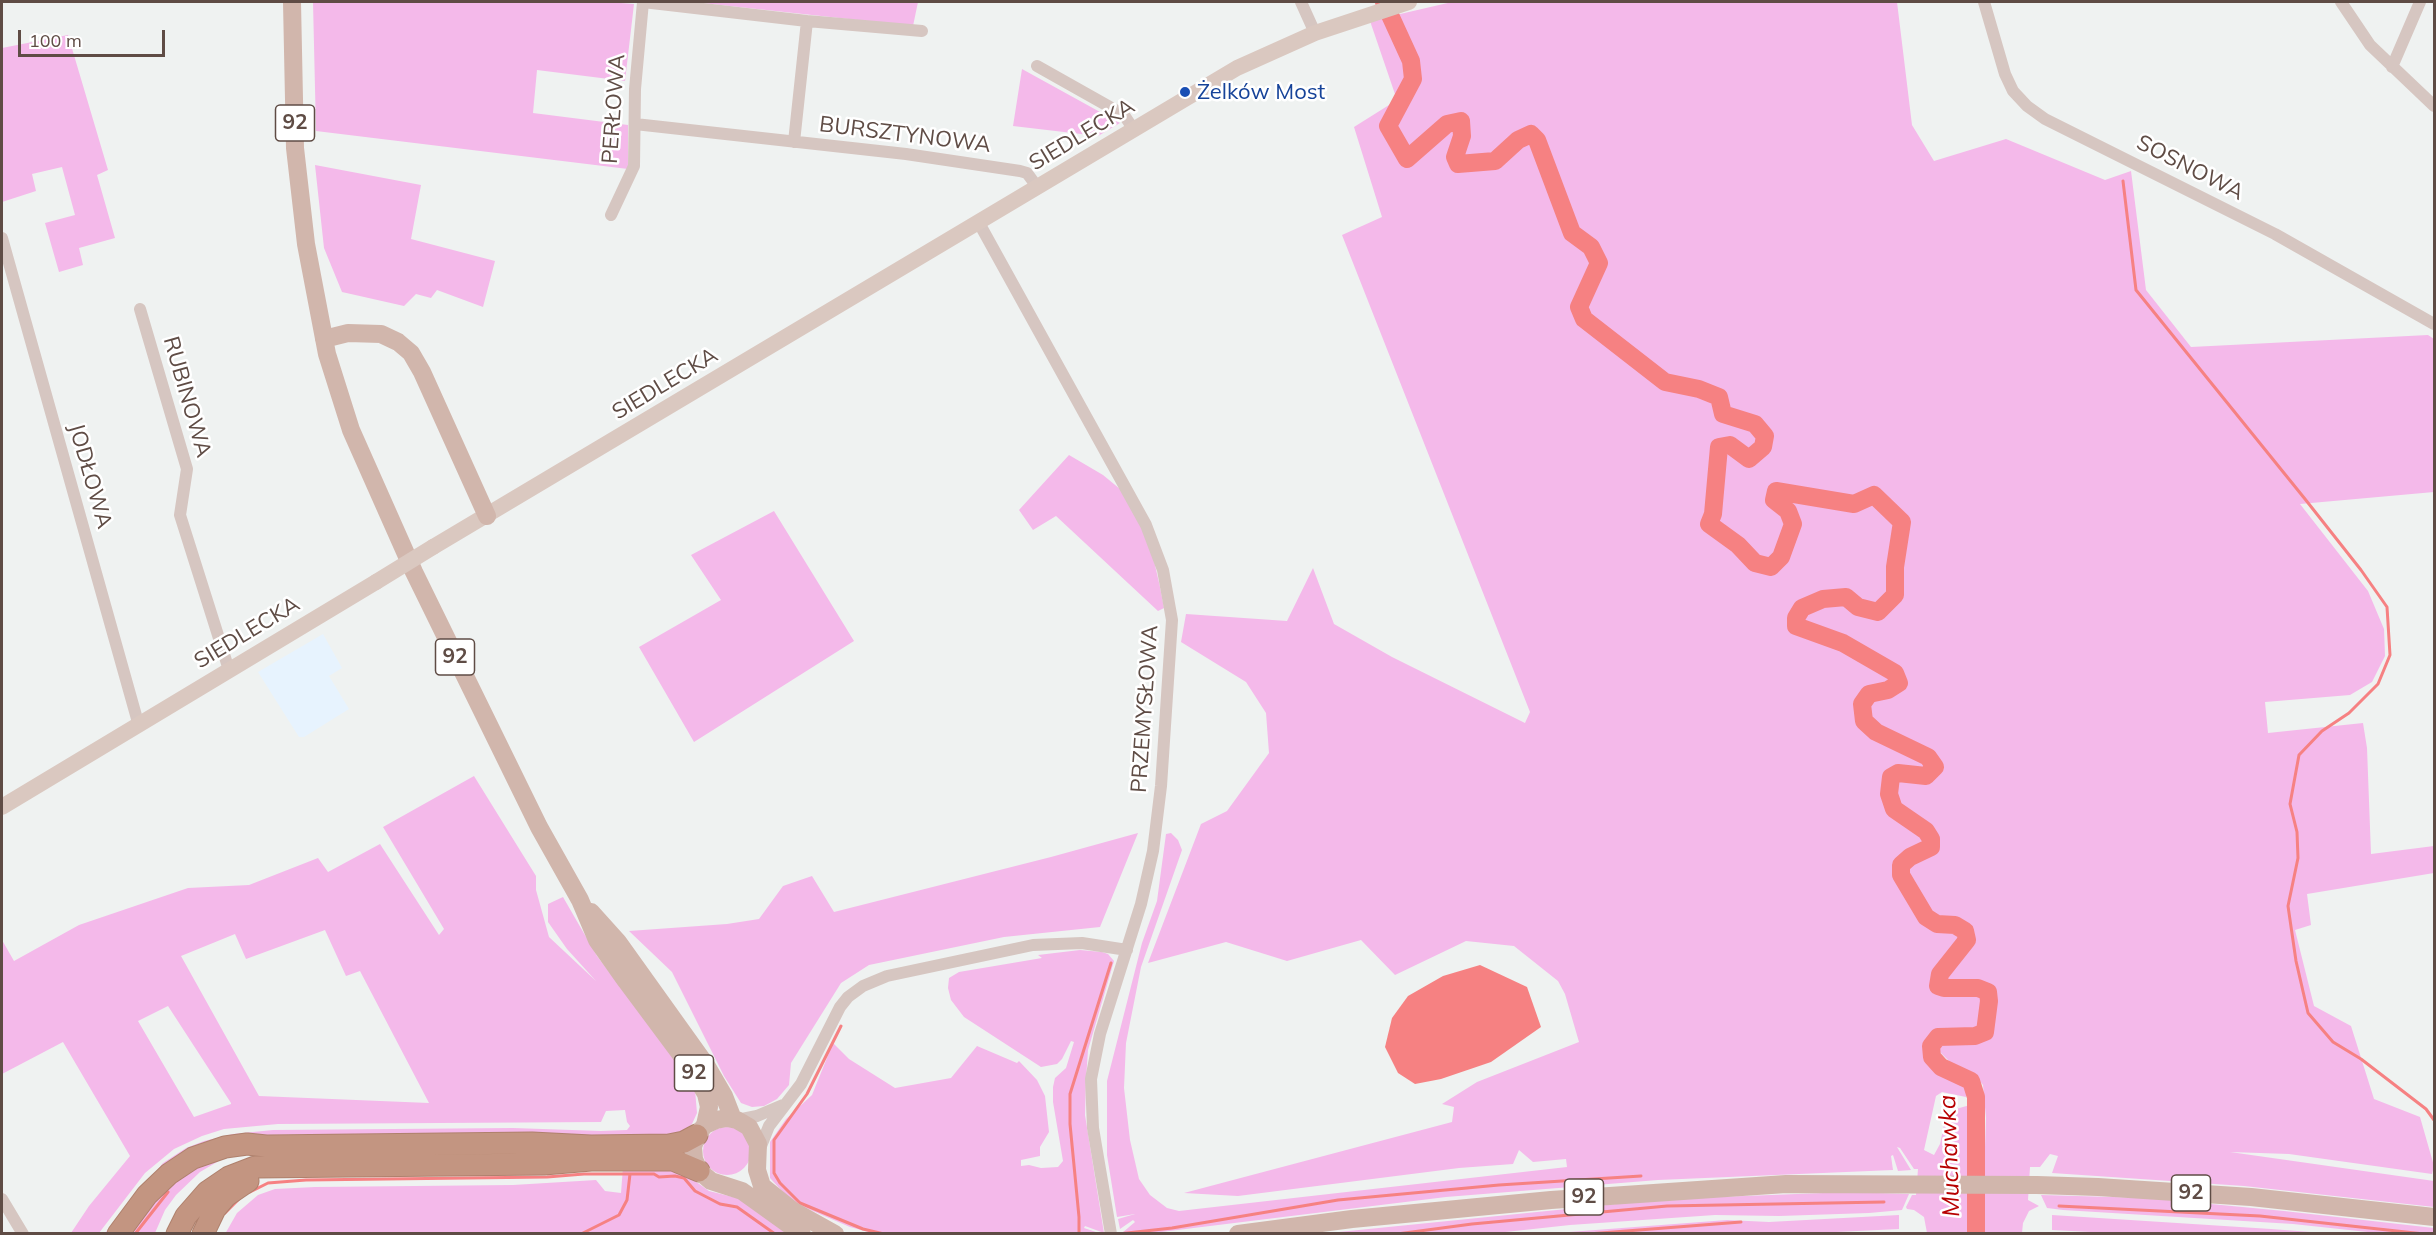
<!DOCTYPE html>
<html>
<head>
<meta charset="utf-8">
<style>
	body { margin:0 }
	#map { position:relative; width:2436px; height:1235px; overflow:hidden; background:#eff2f1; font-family:Mulish,sans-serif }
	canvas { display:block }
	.frame { position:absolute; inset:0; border:3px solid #5f4c45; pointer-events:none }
	.scale { position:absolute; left:18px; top:30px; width:147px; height:27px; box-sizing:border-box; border:3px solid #5f4c45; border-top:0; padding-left:8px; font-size:18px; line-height:21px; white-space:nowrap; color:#5f4c45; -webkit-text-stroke:4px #fff; paint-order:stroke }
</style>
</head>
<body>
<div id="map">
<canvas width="2436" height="1235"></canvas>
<div class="frame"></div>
<div class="scale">100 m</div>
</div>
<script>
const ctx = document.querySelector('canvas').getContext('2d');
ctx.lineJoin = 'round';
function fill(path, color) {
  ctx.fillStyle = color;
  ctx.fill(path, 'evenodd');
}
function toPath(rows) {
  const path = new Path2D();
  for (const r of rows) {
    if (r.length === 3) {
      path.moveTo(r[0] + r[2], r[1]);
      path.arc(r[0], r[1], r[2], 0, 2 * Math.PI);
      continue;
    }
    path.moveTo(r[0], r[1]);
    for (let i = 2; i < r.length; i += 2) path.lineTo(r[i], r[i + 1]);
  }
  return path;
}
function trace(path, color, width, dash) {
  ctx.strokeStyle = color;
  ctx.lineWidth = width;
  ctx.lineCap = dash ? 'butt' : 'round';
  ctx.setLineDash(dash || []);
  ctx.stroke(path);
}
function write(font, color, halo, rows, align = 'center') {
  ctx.font = font + ' Mulish,sans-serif';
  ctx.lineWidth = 5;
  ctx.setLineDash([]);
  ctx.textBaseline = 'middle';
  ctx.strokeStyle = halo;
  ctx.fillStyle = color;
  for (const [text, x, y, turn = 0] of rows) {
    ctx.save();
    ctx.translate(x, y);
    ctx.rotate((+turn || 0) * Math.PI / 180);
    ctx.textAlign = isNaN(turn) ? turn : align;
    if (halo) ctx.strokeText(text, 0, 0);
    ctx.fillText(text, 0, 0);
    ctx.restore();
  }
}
const commercial = toPath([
	[323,634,342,668,329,676,349,709,304,737,299,737,258,672]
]);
const green = toPath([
	[313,2,608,2,634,4,625,81,537,70,533,113,628,125,628,169,316,131],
	[693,2,918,2,913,26],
	[1452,2,1897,2,1912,125,1934,161,2006,139,2105,180,2131,171,2146,290,2191,347,2428,335,2434,339,2434,492,2300,504,2368,591,2384,629,2385,656,2372,682,2350,695,2265,702,2268,733,2363,723,2367,748,2371,854,2434,846,2434,873,2307,894,2311,925,2295,930,2314,1006,2351,1026,2374,1099,2420,1117,2434,1166,2432,1174,2289,1154,2230,1152,2434,1181,2434,1207,2244,1186,2052,1173,2058,1156,2050,1154,2040,1167,2030,1167,2028,1200,2039,1206,2029,1211,2023,1223,2022,1233,1982,1233,1986,1118,1983,1085,1975,1075,1953,1065,1936,1048,1939,1043,1982,1037,1991,1026,1995,1015,1994,1001,1987,988,1976,983,1942,983,1973,936,1954,950,1941,967,1935,978,1935,986,1941,993,1982,995,1985,1002,1982,1024,1977,1032,1942,1030,1927,1040,1924,1049,1928,1063,1939,1071,1963,1083,1967,1093,1966,1097,1942,1092,1936,1096,1924,1150,1934,1155,1940,1144,1946,1116,1956,1109,1970,1105,1968,1233,1927,1233,1924,1217,1914,1210,1907,1209,1906,1207,1912,1195,1916,1195,1918,1169,1914,1169,1900,1148,1897,1147,1911,1170,1898,1171,1893,1155,1891,1156,1893,1170,1658,1180,1446,1197,1153,1233,1112,1234,1122,1233,1135,1222,1133,1220,1120,1229,1118,1219,1135,1214,1117,1217,1107,1155,1107,1081,1142,943,1157,901,1166,834,1171,833,1178,840,1182,850,1141,967,1126,1043,1124,1088,1130,1140,1139,1179,1150,1195,1167,1208,1179,1211,1567,1167,1566,1159,1533,1162,1519,1150,1513,1164,1459,1168,1238,1196,1184,1193,1452,1122,1454,1107,1442,1104,1477,1082,1579,1042,1565,994,1558,981,1514,946,1466,941,1395,975,1361,940,1287,961,1226,942,1148,963,1201,824,1227,811,1269,753,1266,713,1246,682,1181,642,1186,614,1287,621,1313,568,1334,624,1392,657,1525,723,1530,712,1342,235,1382,217,1354,127,1397,100,1370,21],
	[68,35,108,170,97,175,115,238,79,248,83,265,59,272,45,223,75,215,62,167,32,174,36,191,2,202,2,48],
	[1022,69,1120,123,1098,136,1013,126],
	[315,165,421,185,411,239,495,261,483,307,437,290,431,298,416,294,404,306,342,292,324,248],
	[1069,455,1103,475,1120,489,1139,519,1152,552,1160,587,1164,608,1158,611,1056,516,1033,530,1019,510],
	[774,511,854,641,694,742,639,647,721,600,691,555],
	[474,776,536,876,536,890,549,937,596,981,567,949,548,922,548,904,563,897,597,956,670,1052,695,1090,697,1113,692,1124,678,1136,581,1137,532,1133,258,1135,221,1139,109,1233,105,1233,163,1163,186,1148,204,1141,233,1134,273,1130,513,1128,601,1131,627,1130,630,1126,627,1122,625,1110,606,1111,601,1122,278,1124,224,1129,202,1136,174,1149,145,1173,99,1233,71,1233,89,1206,130,1156,63,1042,2,1074,2,940,14,961,79,925,188,888,249,885,318,858,328,872,380,844,439,935,444,929,383,827],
	[325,930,346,976,360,971,429,1103,259,1096,181,956,235,934,246,959],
	[168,1006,231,1103,231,1104,194,1117,138,1021],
	[1138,833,1100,927,1004,937,869,965,841,983,791,1063,789,1085,777,1099,764,1106,752,1107,741,1103,724,1076,672,972,629,931,727,924,759,919,783,886,812,876,834,912,1051,857],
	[1080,950,1102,952,1108,954,1114,961,1088,1050,1086,1080,1085,1115,1104,1233,1085,1226,1084,1228,1099,1233,876,1234,850,1227,792,1202,770,1178,770,1142,786,1119,812,1095,833,1043,849,1059,895,1088,951,1078,977,1046,1017,1063,1019,1061,1037,1080,1045,1096,1049,1132,1040,1147,1040,1156,1021,1160,1021,1166,1029,1165,1041,1168,1058,1167,1063,1161,1053,1102,1053,1087,1055,1078,1066,1068,1074,1042,1071,1041,1062,1059,1057,1064,1041,1067,964,1017,951,1000,948,988,949,978,959,972,1042,958,1038,955],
	[727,1151,24],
	[234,1152,200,1172,176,1195,165,1210,155,1233,126,1234,179,1174],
	[623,1167,677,1168,709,1191,741,1199,786,1233,225,1234,237,1213,258,1195,275,1189,315,1187,513,1185,596,1180,605,1191,621,1193],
	[1849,1192,1909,1194,1902,1210,1869,1213,1779,1216,1715,1215,1570,1225,1487,1234,1319,1234,1666,1199],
	[2041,1195,2148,1198,2284,1211,2434,1228,2434,1233,2377,1233,2293,1224,2063,1210,2047,1208],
	[1899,1215,1899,1229,1795,1234,1556,1233,1727,1220,1769,1222],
	[2052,1215,2271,1229,2324,1233,2129,1234,2052,1230]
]);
const water = toPath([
	[1480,965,1527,987,1541,1027,1491,1062,1441,1079,1415,1084,1398,1073,1385,1047,1392,1018,1408,996,1443,976]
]);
const stream = toPath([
	[2123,181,2136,290,2305,499,2361,570,2387,607,2390,655,2378,684,2349,713,2322,731,2299,755,2290,804,2297,832,2298,858,2288,906,2296,961,2308,1013,2333,1042,2361,1059,2426,1109,2434,1120],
	[841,1026,807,1094,774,1140,774,1173,780,1183,800,1203,863,1229,884,1234],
	[250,1192,268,1183,306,1180,547,1177,584,1174,654,1174,659,1177,675,1176,684,1178,695,1191,720,1204,737,1207,775,1234],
	[2059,1206,2260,1216,2424,1234],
	[225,1213,239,1199],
	[583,1233,619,1215,627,1200,630,1174],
	[135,1234,168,1192],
	[1079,1234,1079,1217,1070,1124,1070,1094,1111,963],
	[1118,1234,1172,1228,1338,1200,1499,1185,1641,1176],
	[1397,1234,1472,1224,1667,1206,1884,1202],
	[1588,1234,1741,1222]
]);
const river = toPath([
	[1384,2,1411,61,1413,79,1388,126,1407,159,1447,124,1461,121,1462,136,1455,157,1458,164,1495,161,1518,140,1531,134,1537,140,1572,233,1591,247,1599,263,1579,307,1584,319,1665,382,1699,389,1719,397,1723,414,1755,424,1765,436,1763,447,1749,459,1730,445,1719,447,1713,514,1709,524,1738,545,1755,563,1771,567,1781,557,1793,524,1788,511,1774,500,1776,491,1854,504,1874,495,1902,522,1895,567,1895,595,1878,612,1858,607,1846,597,1823,599,1802,608,1796,618,1796,626,1843,643,1895,673,1899,683,1888,690,1869,694,1862,704,1864,721,1876,732,1928,757,1935,767,1926,776,1898,773,1891,777,1889,794,1894,809,1926,831,1931,839,1931,847,1910,857,1901,865,1901,875,1926,917,1937,924,1955,925,1965,931,1967,940,1940,974,1938,986,1944,988,1978,988,1988,992,1989,1001,1985,1032,1975,1036,1938,1037,1931,1046,1932,1057,1941,1067,1971,1081,1976,1097,1976,1234]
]);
const street = toPath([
	[1301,2,1315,33],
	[1984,2,2005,74,2013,91,2027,106,2045,119,2275,234,2434,324],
	[2341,2,2370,45,2434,106],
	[1037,66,1124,115,1134,130],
	[2392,67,2420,2],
	[635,124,906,154,1020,171,1027,173,1038,188],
	[794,142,807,21],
	[611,215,634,166,635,89,643,2,807,21,922,31],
	[979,223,1146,525,1163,570,1172,620,1161,786,1153,851,1141,904,1100,1034,1091,1079,1093,1128,1111,1234],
	[2,238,139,726],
	[140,309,187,469,180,515,229,670],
	[737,1120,757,1116,783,1105],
	[759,1151,769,1126,801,1084,840,1007,848,997,863,986,887,976,1033,945,1082,943,1127,950],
	[2,1199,23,1234]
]);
const secondary = toPath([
	[433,547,1237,68,1315,33,1409,2],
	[2,807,376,582]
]);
const primary = toPath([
	[292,2,295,148,306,244,327,354,351,430,414,572,539,827,580,900,597,940,626,981,690,1067,706,1094,709,1107,705,1125],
	[324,339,348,333,381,334,398,342,411,353,422,372,487,516],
	[591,912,618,942,706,1065,724,1096,733,1119],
	[802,1234,742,1191,711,1181,699,1171,694,1159,693,1147,697,1135,705,1125,716,1120,727,1118,737,1120,749,1127,758,1144,757,1170,762,1186,792,1210,835,1234],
	[1238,1234,1352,1219,1551,1200,1786,1184,2037,1185,2098,1187,2251,1197,2434,1217]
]);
const highway = toPath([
	[118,1234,147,1195,169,1174,193,1158,225,1147,247,1144,266,1146,532,1143,591,1146,669,1145,684,1142,697,1135],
	[177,1234,186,1216,207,1192,229,1177,255,1167,544,1164,591,1160,673,1160,699,1171],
	[203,1234,215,1209,226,1196,248,1181]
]);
const secondaryBridge = toPath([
	[376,582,433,547]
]);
const markers = [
	[1185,92,6,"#1a4fb4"]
];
const shields = [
	[295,123,39],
	[455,657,39],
	[694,1073,39],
	[2191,1193,39],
	[1584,1197,39]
];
const shieldNames = [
	["92",295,123],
	["92",455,657],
	["92",694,1073],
	["92",2191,1193],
	["92",1584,1197]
];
const transitNames = [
	["Żelków Most",1197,92]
];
const streetNames = [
	["PERŁOWA",614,109,-86],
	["BURSZTYNOWA",905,135,7],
	["SIEDLECKA",1082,135,-31],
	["SOSNOWA",2190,168,27],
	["SIEDLECKA",665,384,-31],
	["RUBINOWA",187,397,74],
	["JODŁOWA",90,476,74],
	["SIEDLECKA",247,633,-31],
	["PRZEMYSŁOWA",1145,709,-86]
];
const waterNames = [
	["Muchawka",1950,1156,-92]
];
fill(commercial, '#e7f3fe');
fill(green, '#f4b9ea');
fill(water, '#f68182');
trace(stream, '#f68182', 3);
trace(river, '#f68182', 18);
trace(highway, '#af816d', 23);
trace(street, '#d6c6c1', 12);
trace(secondary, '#dac8c0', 16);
trace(primary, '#d1b6ac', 18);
trace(highway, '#c39581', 21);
trace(secondaryBridge, '#dac8c0', 16);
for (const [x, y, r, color] of markers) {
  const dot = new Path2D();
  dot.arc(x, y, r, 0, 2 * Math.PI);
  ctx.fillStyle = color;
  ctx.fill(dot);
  trace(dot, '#fff', 2);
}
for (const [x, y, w] of shields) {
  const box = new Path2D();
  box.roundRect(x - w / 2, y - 18, w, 36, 4.5);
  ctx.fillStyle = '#fff';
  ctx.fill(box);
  trace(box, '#5f4c45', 1.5);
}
write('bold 21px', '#5f4c45', null, shieldNames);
write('22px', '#164399', '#fff', transitNames, 'left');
write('22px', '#5f4c45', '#fff', streetNames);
write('italic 24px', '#b70001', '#fff', waterNames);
</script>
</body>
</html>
